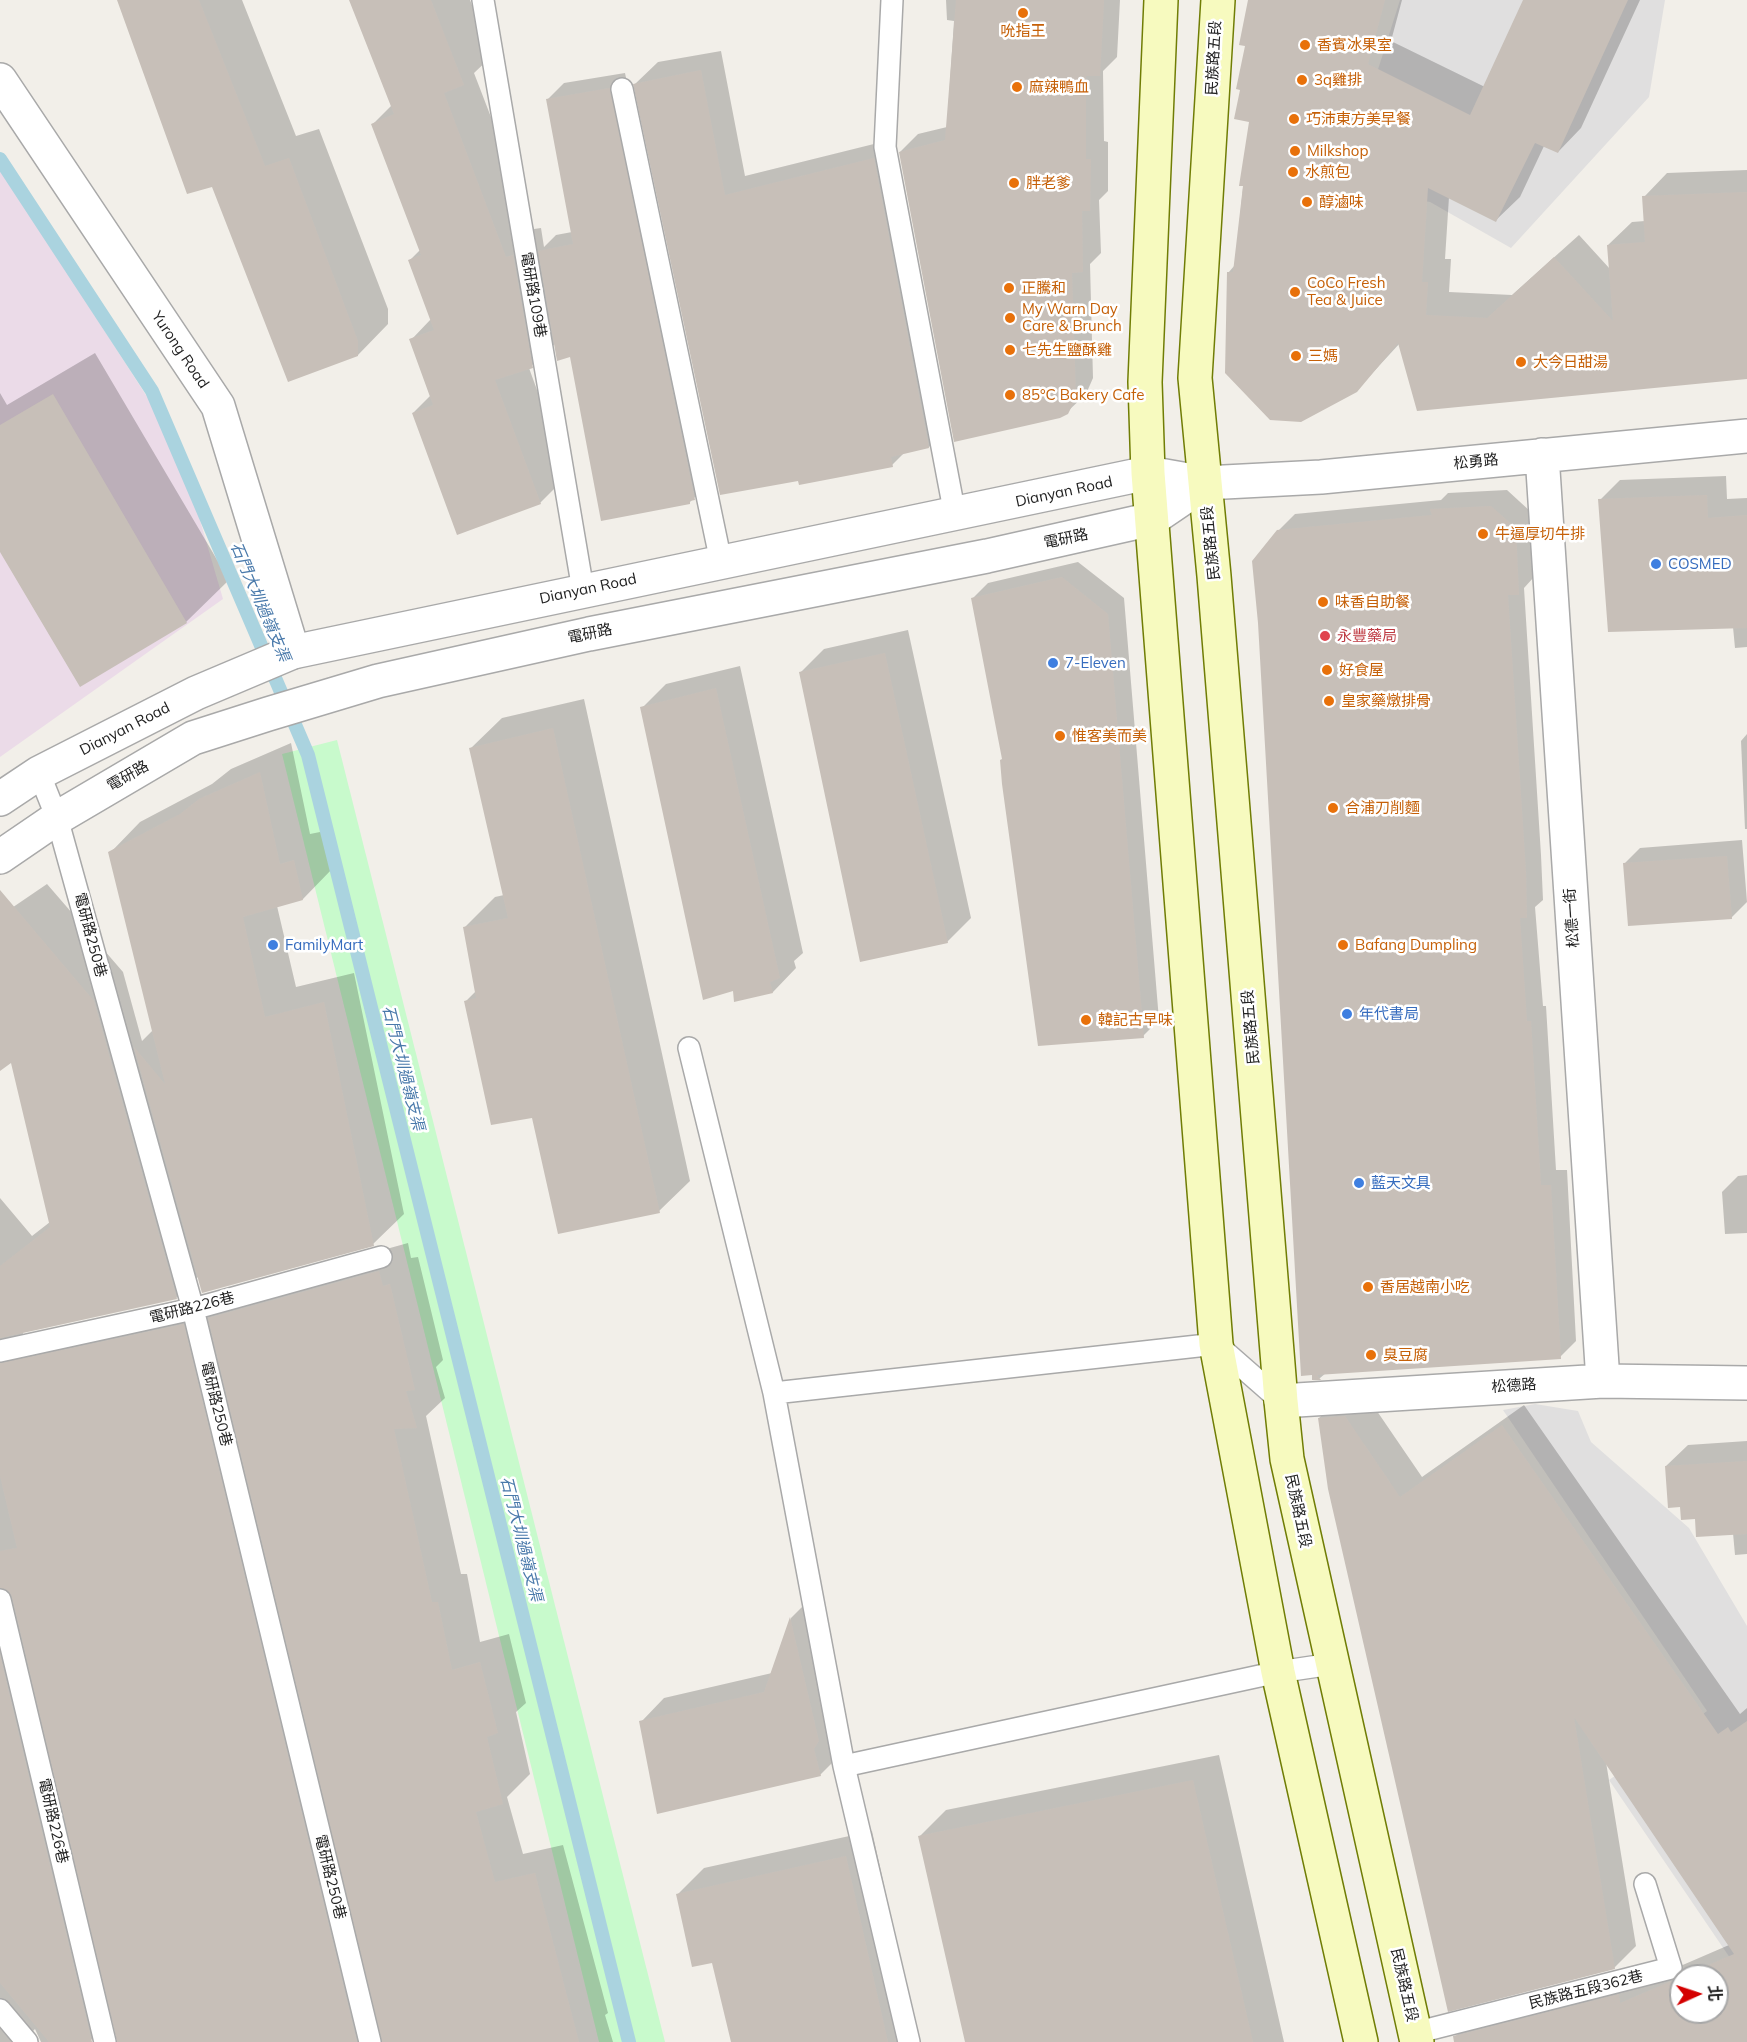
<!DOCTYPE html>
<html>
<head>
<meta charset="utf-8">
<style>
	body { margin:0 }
	#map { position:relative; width:1747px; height:2042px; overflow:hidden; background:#f2efe9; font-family:Mulish,"Noto Sans TC",sans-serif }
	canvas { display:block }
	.north { position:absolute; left:1669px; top:1964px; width:60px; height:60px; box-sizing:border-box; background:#fff; border:2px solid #a7a7a7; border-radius:50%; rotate:87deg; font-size:16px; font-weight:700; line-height:24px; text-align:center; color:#222 }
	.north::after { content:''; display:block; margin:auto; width:21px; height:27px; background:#d40000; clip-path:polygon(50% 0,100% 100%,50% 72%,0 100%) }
</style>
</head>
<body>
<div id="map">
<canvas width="1747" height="2042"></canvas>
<div class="north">北</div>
</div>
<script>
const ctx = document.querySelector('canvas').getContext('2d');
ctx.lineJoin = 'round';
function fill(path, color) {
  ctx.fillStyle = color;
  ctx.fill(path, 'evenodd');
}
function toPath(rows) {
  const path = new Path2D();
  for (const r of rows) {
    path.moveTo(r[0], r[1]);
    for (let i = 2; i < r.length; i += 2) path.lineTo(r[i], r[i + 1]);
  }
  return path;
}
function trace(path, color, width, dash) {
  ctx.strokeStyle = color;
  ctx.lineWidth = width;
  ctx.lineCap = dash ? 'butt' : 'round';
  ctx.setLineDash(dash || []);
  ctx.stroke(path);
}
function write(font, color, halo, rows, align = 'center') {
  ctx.font = font + ' Mulish,"Noto Sans TC",sans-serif';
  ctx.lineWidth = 5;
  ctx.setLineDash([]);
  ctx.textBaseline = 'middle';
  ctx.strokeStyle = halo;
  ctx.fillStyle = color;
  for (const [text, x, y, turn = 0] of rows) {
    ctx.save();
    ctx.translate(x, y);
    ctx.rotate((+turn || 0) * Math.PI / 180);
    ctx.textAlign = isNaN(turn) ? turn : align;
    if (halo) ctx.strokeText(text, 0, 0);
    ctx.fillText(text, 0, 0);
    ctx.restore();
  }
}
const residential = toPath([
	[1400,0,1665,0,1649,97,1511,248,1430,202,1341,186],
	[1535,1404,1578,1411,1591,1442,1689,1528,1747,1626,1747,1983,1609,1780,1707,1711,1503,1410]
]);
const industrial = toPath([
	[0,168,178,445,223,599,0,757]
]);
const park = toPath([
	[337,740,665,2042,599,2042,282,754]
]);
const shadow = toPath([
	[118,0,242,0,296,136,319,129,388,309,388,324,358,355,213,185],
	[350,0,470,0,492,56,474,73,534,229,541,228,544,247,556,235,572,232,548,99,564,83,625,73,710,482,690,502,571,355,556,343,529,368,568,475,540,503,413,413,431,395,411,340,431,319,409,261,421,249,373,124,392,105],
	[946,0,1120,0,1117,57,1103,71,1104,141,1108,142,1108,191,1099,200,1101,253,1090,264,1093,378,1086,394,1067,412,900,152,918,134,947,127,954,21,947,20],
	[1249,0,1402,0,1391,41,1485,87,1524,0,1640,0,1581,128,1558,152,1544,146,1520,197,1496,220,1449,197,1445,259,1451,259,1449,292,1512,295,1579,235,1610,269,1608,245,1632,222,1645,221,1644,197,1667,173,1747,170,1747,378,1400,343,1356,391,1228,273,1235,265,1250,120,1246,44],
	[721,51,745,176,894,139,949,427,929,447,905,452,892,465,635,84,658,62],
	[95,353,229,580,186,622,0,549,0,393,7,405],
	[1726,476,1727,499,1747,498,1747,647,1735,648,1733,627,1600,500,1620,480],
	[1507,490,1531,512,1534,577,1524,588,1541,855,1543,900,1535,907,1543,1006,1546,1006,1556,1170,1567,1170,1576,1341,1560,1357,1326,1373,1320,1378,1314,1379,1278,531,1295,514,1441,500,1448,493],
	[1078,562,1124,598,1159,1020,1143,1036,1004,758,972,599,988,583],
	[908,630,971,918,947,942,801,672,824,649],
	[740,666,803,953,794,961,796,968,773,992,734,989,642,708,666,684],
	[584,699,690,1181,659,1211,533,1117,465,1002,476,991,465,927,495,897,504,895,471,748,502,718],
	[1747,734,1747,829,1745,829,1741,741],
	[291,743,310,834,325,831,333,868,303,899,277,906,296,987,354,973,404,1214,373,1244,199,1276,176,1298,22,1332,24,1335,32,1335,239,1290,408,1243,411,1258,418,1257,443,1360,436,1367,445,1398,426,1416,461,1574,467,1574,480,1642,509,1634,526,1703,516,1712,530,1774,507,1797,523,1854,563,1845,608,2013,605,2015,613,2042,134,2042,114,2017,91,2040,86,2042,41,2042,35,2029,29,2035,35,2042,0,2042,0,1198,32,1236,50,1222,12,1060,0,1070,0,916,47,884,123,972,142,1041,153,1030,110,853,140,822,212,784,231,769],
	[1742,840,1747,902,1731,918,1624,864,1640,848],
	[1747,1175,1747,1233,1725,1234,1722,1192,1738,1176],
	[1366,1395,1422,1477,1524,1405,1740,1714,1747,1708,1747,2042,1456,2042,1455,2037,1476,2015,1641,1983,1729,1945,1606,1762,1636,1946,1614,1968,1319,1418,1341,1397],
	[1681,1976,1717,1976,1717,2012,1681,2012],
	[1747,1441,1747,1554,1735,1555,1733,1533,1696,1518,1682,1506,1666,1466,1688,1445],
	[814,1595,844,1751,820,1775,641,1722,664,1698,772,1673,791,1618],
	[1219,1755,1284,2042,966,2042,920,1836,946,1810],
	[872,1831,919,2042,732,2042,714,1961,678,1894,704,1868]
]);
const stream = toPath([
	[0,159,152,391,308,755,629,2042]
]);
const building = toPath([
	[117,0,199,0,265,166,289,158,358,341,358,356,288,382,212,187,187,194],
	[349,0,431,0,464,85,444,93,506,257,513,255,533,368,495,380,541,504,457,535,412,413,433,405,409,339,434,330,408,260,421,255,371,124,394,114],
	[956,0,1104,0,1100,76,1086,76,1086,159,1091,159,1090,211,1082,211,1083,272,1072,273,1076,398,1068,414,1060,418,954,442,899,152,945,140],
	[1248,0,1385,0,1368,64,1470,115,1523,0,1628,0,1558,153,1535,143,1496,222,1428,188,1422,282,1428,282,1426,315,1487,318,1554,257,1613,321,1607,245,1645,242,1642,196,1747,192,1747,379,1417,411,1398,343,1357,392,1301,422,1270,420,1225,373,1227,272,1233,272,1243,186,1239,186,1249,122,1234,119,1240,90,1236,89,1245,46,1239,45],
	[701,70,725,195,874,158,929,448,891,457,893,467,799,485,798,481,720,495,633,84],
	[610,88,695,500,690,501,690,504,601,521,570,357,557,361,538,251,573,244,546,99],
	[53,394,187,623,80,687,0,552,0,425],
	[1707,495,1708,518,1747,515,1747,628,1608,632,1598,499],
	[1491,506,1516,528,1519,595,1508,595,1526,872,1527,918,1520,918,1527,1021,1531,1021,1541,1185,1551,1185,1561,1359,1317,1375,1321,1380,1312,1380,1312,1375,1301,1376,1258,623,1252,561,1277,530,1432,515,1430,509],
	[1062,577,1108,614,1144,1038,1038,1046,1002,784,1000,760,1002,759,971,598],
	[885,653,948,943,860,962,799,672],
	[716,688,780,978,770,982,773,993,734,1002,733,991,703,1000,640,707],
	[553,728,660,1213,558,1234,532,1118,491,1125,464,1001,476,998,463,927,508,918,469,748],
	[260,772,280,864,294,860,303,900,243,917,265,1017,324,1002,374,1246,202,1293,134,1047,165,1084,108,852,180,814,199,799],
	[1727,856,1732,919,1628,926,1623,863],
	[0,890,94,1001,177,1299,0,1338,0,1266,50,1227,11,1063,0,1071],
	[379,1271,383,1286,390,1284,415,1390,406,1391,417,1428,394,1429,432,1602,438,1602,452,1670,480,1662,498,1733,487,1737,503,1804,476,1812,495,1882,535,1873,579,2042,382,2042,208,1318],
	[184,1324,357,2042,117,2042,12,1597,9,1591,0,1588,0,1551,17,1548,0,1476,0,1363],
	[1345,1416,1400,1497,1502,1425,1718,1734,1728,1727,1731,1732,1747,1721,1747,2042,1454,2042,1453,2036,1619,1994,1620,2003,1681,1977,1681,2012,1717,2012,1717,1976,1683,1976,1734,1954,1574,1717,1615,1969,1448,2012,1328,1489,1318,1418],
	[1747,1461,1747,1534,1696,1537,1695,1519,1681,1520,1680,1507,1668,1508,1665,1466],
	[790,1617,819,1741,814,1749,821,1776,657,1814,639,1721,764,1692],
	[0,1655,92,2042,49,2042,0,1983],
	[1193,1780,1253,2042,965,2042,918,1836],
	[846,1856,888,2042,731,2042,712,1963,692,1967,676,1894]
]);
const service = toPath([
	[483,0,583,590],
	[892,0,885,147,955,515],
	[622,89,721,562],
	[39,773,57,818,193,1309,370,2042],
	[689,1048,774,1393,844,1766,909,2042],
	[0,1351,193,1309,381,1257],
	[774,1393,1216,1344,1281,1401],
	[0,1600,105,2042],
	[844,1766,1278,1672,1332,1664],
	[0,2010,27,2042],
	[1415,2033,1671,1968,1645,1884]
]);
const minor = toPath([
	[0,80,218,406,293,652],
	[1542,455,1603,1381],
	[1205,483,1321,477,1747,436],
	[1281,1401,1603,1381,1747,1383]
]);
const tertiary = toPath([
	[0,799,39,773,196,693,293,652,1148,473,1205,483],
	[0,857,57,818,193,738,268,714,378,681,589,634,987,556,1152,519,1205,483]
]);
const secondary = toPath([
	[1161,0,1145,382,1148,473,1216,1344,1278,1672,1361,2042],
	[1218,0,1195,378,1214,576,1281,1401,1287,1459,1417,2042]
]);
const markers = [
	[1023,13,6,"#e8710a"],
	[1305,45,6,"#e8710a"],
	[1302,80,6,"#e8710a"],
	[1017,87,6,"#e8710a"],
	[1294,119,6,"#e8710a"],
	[1295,151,6,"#e8710a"],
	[1293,172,6,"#e8710a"],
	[1014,183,6,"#e8710a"],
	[1307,202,6,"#e8710a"],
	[1009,288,6,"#e8710a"],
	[1295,292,6,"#e8710a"],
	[1010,318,6,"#e8710a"],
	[1010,350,6,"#e8710a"],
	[1296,356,6,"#e8710a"],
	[1521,362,6,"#e8710a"],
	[1010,395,6,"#e8710a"],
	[1483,534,6,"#e8710a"],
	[1656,564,6,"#3f7fe0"],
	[1323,602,6,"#e8710a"],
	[1325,636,6,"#e0444e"],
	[1053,663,6,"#3f7fe0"],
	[1327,670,6,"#e8710a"],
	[1329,701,6,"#e8710a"],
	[1060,736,6,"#e8710a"],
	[1333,808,6,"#e8710a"],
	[273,945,6,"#3f7fe0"],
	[1343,945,6,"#e8710a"],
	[1347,1014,6,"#3f7fe0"],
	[1086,1020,6,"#e8710a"],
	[1359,1183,6,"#3f7fe0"],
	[1368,1287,6,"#e8710a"],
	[1371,1355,6,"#e8710a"]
];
const foodNames = [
	["吮指王",1023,31,"center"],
	["香賓冰果室",1317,45],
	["3q雞排",1314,80],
	["麻辣鴨血",1029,87],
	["巧沛東方美早餐",1306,119],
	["Milkshop",1307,151],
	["水煎包",1305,172],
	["胖老爹",1026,183],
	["醇滷味",1319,202],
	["CoCo Fresh",1307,283],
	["Tea & Juice",1307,300],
	["正騰和",1021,288],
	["My Warn Day",1022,309],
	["Care & Brunch",1022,326],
	["七先生鹽酥雞",1022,350],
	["三媽",1308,356],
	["大今日甜湯",1533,362],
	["85°C Bakery Cafe",1022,395],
	["牛逼厚切牛排",1495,534],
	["味香自助餐",1335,602],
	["好食屋",1339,670],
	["皇家藥燉排骨",1341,701],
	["惟客美而美",1072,736],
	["合浦刀削麵",1345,808],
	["Bafang Dumpling",1355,945],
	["韓記古早味",1098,1020],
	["香居越南小吃",1380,1287],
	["臭豆腐",1383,1355]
];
const streetNames = [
	["民族路五段",1214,58,-87],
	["電研路109巷",533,295,80],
	["Yurong Road",180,350,56],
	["松勇路",1476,462,-6],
	["Dianyan Road",1064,492,-12],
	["電研路",1066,539,-12],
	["民族路五段",1211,543,-96],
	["Dianyan Road",588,589,-12],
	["電研路",590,634,-12],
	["Dianyan Road",125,729,-27],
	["電研路",128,776,-30],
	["松德一街",1572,918,-94],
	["電研路250巷",90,935,75],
	["民族路五段",1251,1027,-95],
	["電研路226巷",192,1308,-14],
	["松德路",1514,1386,-4],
	["電研路250巷",216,1404,76],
	["民族路五段",1298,1511,78],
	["電研路226巷",53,1821,77],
	["電研路250巷",330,1877,76],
	["民族路五段",1404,1985,77],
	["民族路五段362巷",1586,1990,-14]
];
const shopNames = [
	["COSMED",1668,564],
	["7-Eleven",1065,663],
	["FamilyMart",285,945],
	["年代書局",1359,1014],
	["藍天文具",1371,1183]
];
const healthNames = [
	["永豐藥局",1337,636]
];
const waterNames = [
	["石門大圳過嶺支渠",260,602,67],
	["石門大圳過嶺支渠",403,1068,76],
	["石門大圳過嶺支渠",521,1539,76]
];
fill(residential, '#e0dfdf');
fill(industrial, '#ebdbe8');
fill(park, '#c8facc');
fill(shadow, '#0003');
trace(stream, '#aad3df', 14);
fill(building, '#c7bfb8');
trace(service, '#a9a9a9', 24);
trace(minor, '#a9a9a9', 36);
trace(tertiary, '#a9a9a9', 36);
trace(secondary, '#707d05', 36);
trace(service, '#fff', 21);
trace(minor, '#fff', 33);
trace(tertiary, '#fff', 33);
trace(secondary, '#f7fabf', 33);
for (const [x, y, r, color] of markers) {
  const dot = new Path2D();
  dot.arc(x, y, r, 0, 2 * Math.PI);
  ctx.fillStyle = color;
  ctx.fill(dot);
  trace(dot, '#fff', 2);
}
write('15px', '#c56008', '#fff', foodNames, 'left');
write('15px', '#222', '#fff', streetNames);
write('15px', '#366cbe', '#fff', shopNames, 'left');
write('15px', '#be3a42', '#fff', healthNames, 'left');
write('italic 16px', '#4a7aab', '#fff', waterNames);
</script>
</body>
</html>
